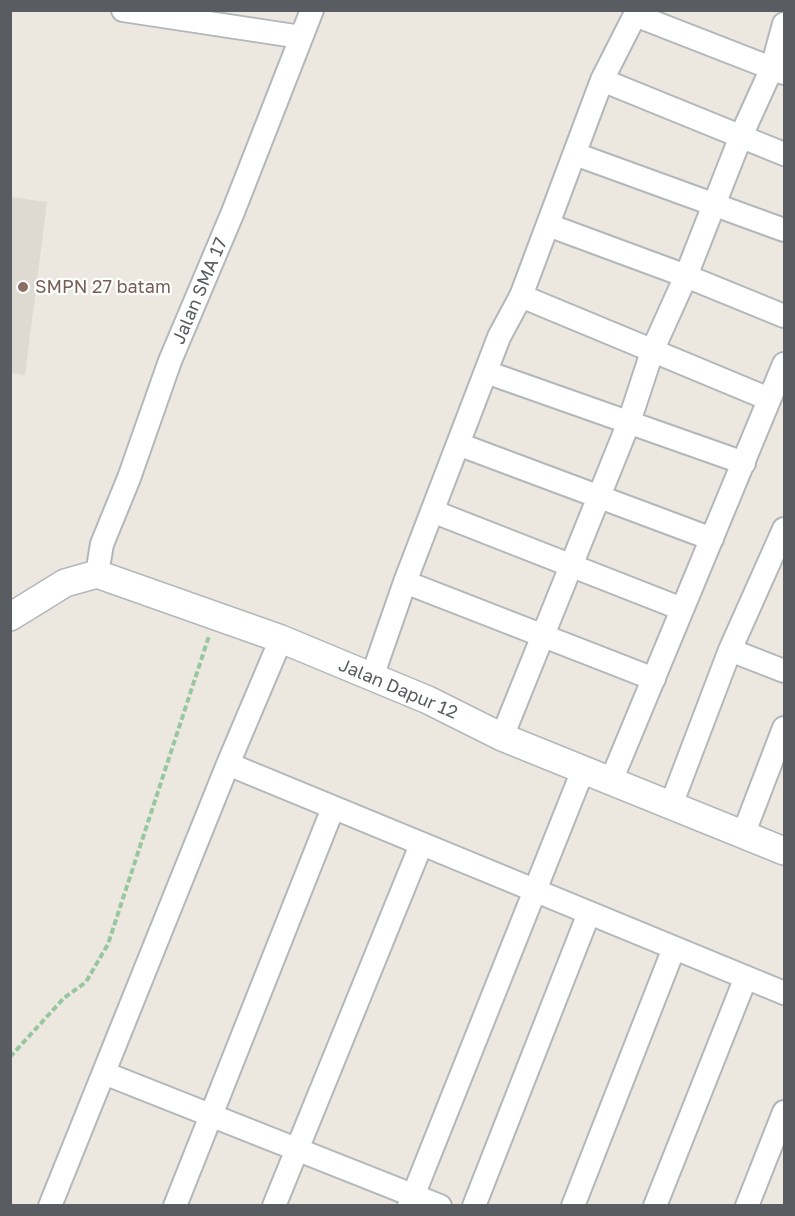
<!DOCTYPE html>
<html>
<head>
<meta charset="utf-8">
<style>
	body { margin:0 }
	#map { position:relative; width:795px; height:1216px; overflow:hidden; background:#ece8e0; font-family:"Golos Text",sans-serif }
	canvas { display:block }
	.frame { position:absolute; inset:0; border:12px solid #595d61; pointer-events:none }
</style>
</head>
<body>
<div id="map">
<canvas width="795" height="1216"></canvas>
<div class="frame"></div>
</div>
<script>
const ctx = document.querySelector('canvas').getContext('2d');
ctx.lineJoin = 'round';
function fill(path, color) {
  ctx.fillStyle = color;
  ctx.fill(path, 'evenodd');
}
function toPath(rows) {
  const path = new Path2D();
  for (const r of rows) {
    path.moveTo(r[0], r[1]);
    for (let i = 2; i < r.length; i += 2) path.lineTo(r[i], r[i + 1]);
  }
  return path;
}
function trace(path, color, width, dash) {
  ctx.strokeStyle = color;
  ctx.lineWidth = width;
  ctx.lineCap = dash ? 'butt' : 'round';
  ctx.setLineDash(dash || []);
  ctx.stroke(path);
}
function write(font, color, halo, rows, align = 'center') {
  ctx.font = font + ' "Golos Text",sans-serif';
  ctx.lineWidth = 4.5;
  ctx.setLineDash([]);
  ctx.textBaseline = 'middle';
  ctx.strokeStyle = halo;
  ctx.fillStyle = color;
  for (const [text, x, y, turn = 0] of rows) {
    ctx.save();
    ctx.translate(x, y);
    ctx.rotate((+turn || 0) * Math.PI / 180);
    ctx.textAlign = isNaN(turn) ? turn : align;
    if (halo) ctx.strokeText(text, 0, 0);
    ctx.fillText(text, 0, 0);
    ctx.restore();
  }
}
const education = toPath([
	[11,197,47,202,25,375,11,373]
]);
const path = toPath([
	[10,1057,64,998,86,982,108,944,209,636]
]);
const minor = toPath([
	[123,10,301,37],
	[602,80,784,154],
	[575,154,784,230],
	[548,225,686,276,784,316],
	[521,296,769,399],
	[486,372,744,463],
	[458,444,712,539],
	[432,511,682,609],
	[97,574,102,544,129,478,170,361,233,212,312,10],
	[405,582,654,679],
	[730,650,784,671],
	[372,677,405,582,499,337,521,296,602,80,635,15,784,73],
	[502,737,629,422,653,349,686,276,741,136,772,68,784,24],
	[228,764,784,993],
	[611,781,784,364],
	[671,805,730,650,784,529],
	[743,835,784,728],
	[104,1073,440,1206],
	[50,1206,228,764,281,639],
	[175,1206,333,808],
	[274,1206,421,845],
	[409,1206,583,770],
	[474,1206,589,913],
	[573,1206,674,948],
	[655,1206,746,977],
	[747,1206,784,1112]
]);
const tertiary = toPath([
	[10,617,65,583,97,574,281,639,428,700,502,737,784,851]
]);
const markers = [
	[23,287,6,"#8d6e63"]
];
const educationNames = [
	["SMPN 27 batam",35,287]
];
const streetNames = [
	["Jalan SMA 17",200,291,-67],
	["Jalan Dapur 12",398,689,23]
];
fill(education, '#dedad1');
trace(minor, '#b3b7bb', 26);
trace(tertiary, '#b3b7bb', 30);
trace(path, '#97c79f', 4, [6, 3]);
trace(minor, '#fff', 22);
trace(tertiary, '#fff', 27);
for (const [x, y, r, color] of markers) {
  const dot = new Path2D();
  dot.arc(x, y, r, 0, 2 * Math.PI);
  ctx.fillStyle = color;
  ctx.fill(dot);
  trace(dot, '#fff', 2);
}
write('18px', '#785e54', '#fff', educationNames, 'left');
write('18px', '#595d61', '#fff', streetNames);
</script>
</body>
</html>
